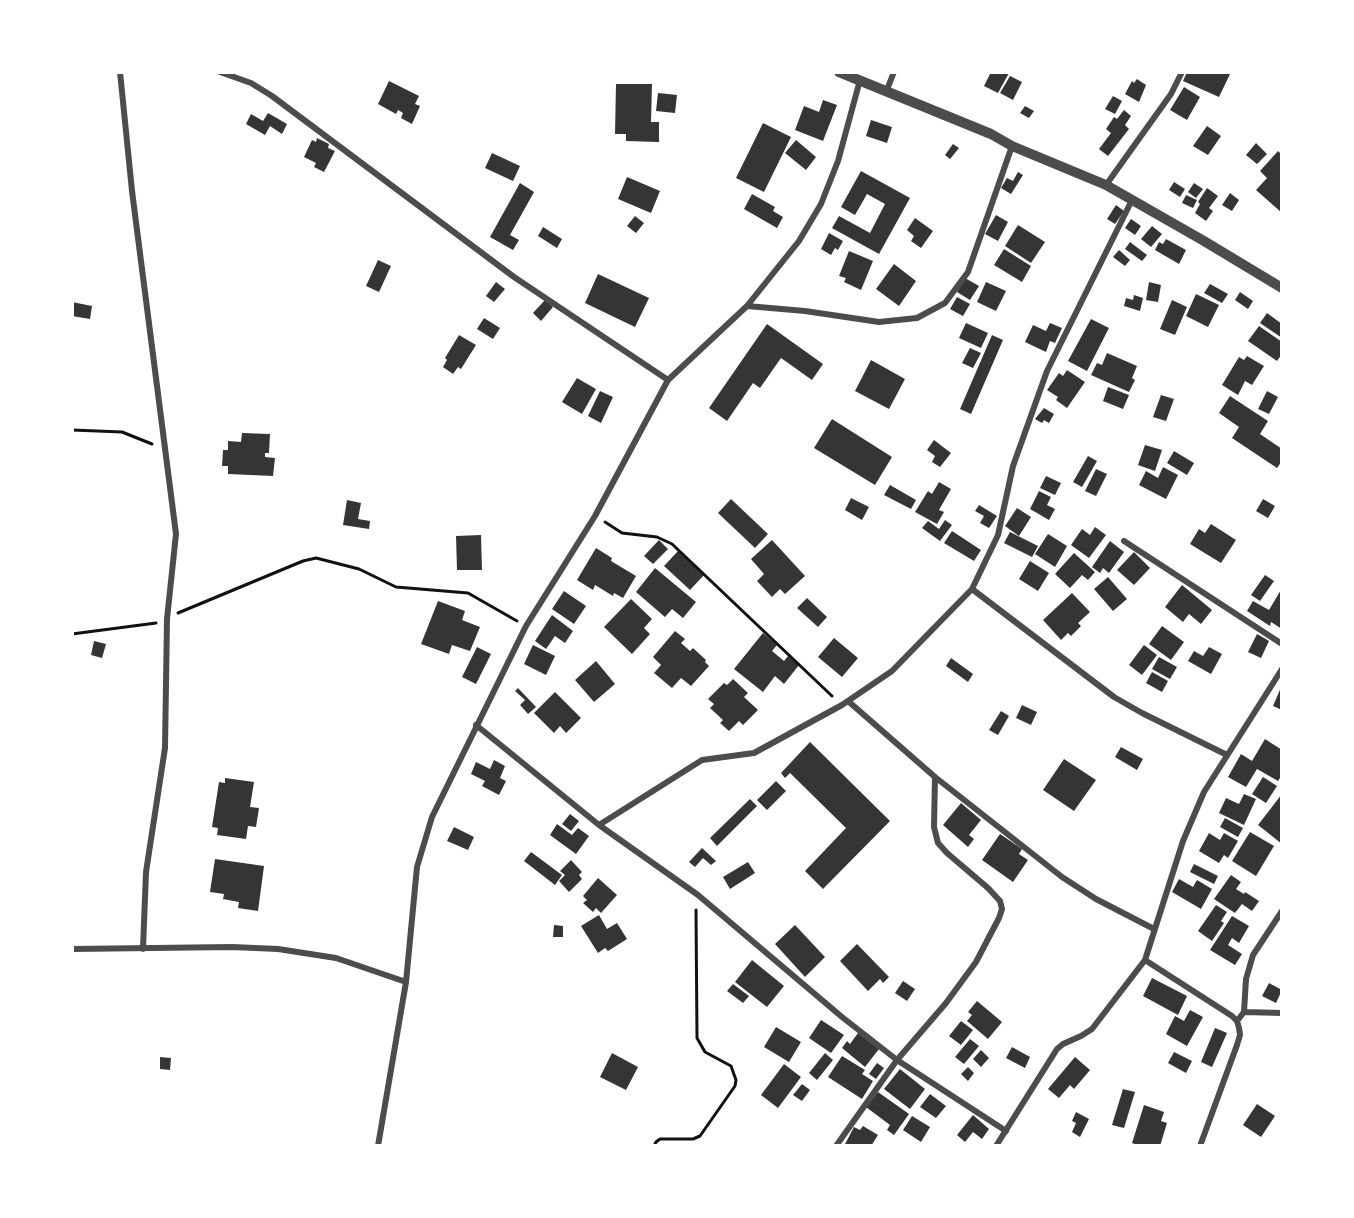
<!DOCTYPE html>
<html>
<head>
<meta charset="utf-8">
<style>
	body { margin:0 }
	#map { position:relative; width:1354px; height:1218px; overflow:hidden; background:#fff; font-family:"Fira Sans",sans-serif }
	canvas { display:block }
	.frame { position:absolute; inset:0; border:74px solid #fff; pointer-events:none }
</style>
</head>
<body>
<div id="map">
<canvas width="1354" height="1218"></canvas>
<div class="frame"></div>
</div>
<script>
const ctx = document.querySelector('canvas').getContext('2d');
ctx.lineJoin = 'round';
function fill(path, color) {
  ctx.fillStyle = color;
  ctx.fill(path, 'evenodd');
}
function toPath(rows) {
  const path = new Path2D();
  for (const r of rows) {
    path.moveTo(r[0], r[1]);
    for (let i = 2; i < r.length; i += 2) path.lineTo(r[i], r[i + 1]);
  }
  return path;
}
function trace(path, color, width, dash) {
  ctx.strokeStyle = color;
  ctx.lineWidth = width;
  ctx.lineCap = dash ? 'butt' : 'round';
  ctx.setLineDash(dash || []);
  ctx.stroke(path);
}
const building = toPath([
	[991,72,1009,73,998,93,984,86],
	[1187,72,1231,72,1219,97,1183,81],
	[1010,76,1022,82,1013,100,1000,93],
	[1137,79,1146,85,1139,102,1125,94,1132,81,1134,83],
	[389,81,419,96,415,104,420,106,412,124,401,118,403,113,398,110,396,114,378,104],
	[616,84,652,84,651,122,659,122,659,142,626,141,626,134,615,134],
	[1184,87,1200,97,1187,120,1170,110],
	[658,93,677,95,675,113,656,111],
	[1113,96,1122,101,1115,114,1105,109],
	[823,100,837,105,823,141,795,130,804,106,819,112],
	[1025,106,1034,111,1029,118,1020,113],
	[1124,110,1131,116,1125,125,1129,129,1108,156,1099,149,1111,133,1106,129,1114,117,1117,119],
	[268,113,287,124,282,134,270,126,265,135,246,124,251,114,263,121],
	[871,120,892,127,887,143,866,136],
	[763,123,791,137,764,192,736,178],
	[1207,126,1221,136,1208,155,1193,146],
	[317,138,329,144,328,148,335,151,324,172,314,167,316,163,304,157,312,140,316,142],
	[796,140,816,157,806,170,785,153],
	[1256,143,1267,154,1257,164,1246,155],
	[953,144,959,148,950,159,945,155],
	[1278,151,1282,155,1282,213,1256,190,1267,178,1260,171],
	[492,153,520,166,513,181,485,168],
	[861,171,910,198,879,254,832,228,839,216,870,233,885,204,867,194,855,215,841,207],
	[1018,172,1023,175,1011,194,1001,188,1007,178,1013,181],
	[627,177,660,191,651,213,618,199],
	[1174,182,1185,189,1180,197,1169,190],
	[520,183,534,192,510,235,519,240,513,250,490,237],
	[1194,183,1203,189,1196,198,1188,192],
	[1207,188,1218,196,1209,208,1213,211,1206,221,1195,213,1200,204,1198,202],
	[1230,193,1239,200,1232,211,1222,205],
	[752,194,775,207,773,211,783,217,777,228,744,209],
	[1186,195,1197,200,1193,208,1182,203],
	[1116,205,1124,211,1115,224,1107,219],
	[996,215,1008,222,998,241,985,234],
	[635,216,644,223,636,233,627,226],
	[915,218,933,231,921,248,911,241,914,236,907,230],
	[1131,219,1141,226,1135,235,1125,228],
	[1018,225,1045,242,1031,263,1005,246],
	[1152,226,1162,234,1151,247,1141,239],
	[543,227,562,239,557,248,538,236],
	[829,233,843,241,838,250,835,248,831,255,821,249],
	[1166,239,1186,250,1179,264,1155,250,1159,242,1163,244],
	[1130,242,1147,255,1142,261,1125,249],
	[1004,249,1031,266,1022,282,994,265],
	[1119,250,1130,260,1125,266,1113,257],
	[849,251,873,261,861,290,844,282,846,278,839,276],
	[378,260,391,266,379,292,366,286],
	[894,264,916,281,899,306,876,289],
	[598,274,649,298,635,327,585,303],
	[965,278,979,286,970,300,957,292],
	[496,282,505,289,494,302,486,296],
	[986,282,1006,291,996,311,977,302],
	[1149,282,1161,285,1158,302,1146,300],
	[1210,284,1228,294,1222,303,1204,293],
	[1240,292,1253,301,1248,309,1235,300],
	[1196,294,1219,305,1208,327,1186,316],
	[1134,295,1143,298,1140,311,1124,306,1126,298,1133,300],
	[957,297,970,304,963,316,950,309],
	[545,300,553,307,541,321,533,313],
	[1172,300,1187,307,1175,335,1160,329],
	[72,302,92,306,90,319,72,316],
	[1267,313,1282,324,1282,338,1260,323],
	[484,318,500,328,493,339,477,329],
	[1091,319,1109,328,1087,371,1068,361],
	[966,323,988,333,981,348,959,338],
	[1050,323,1062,328,1055,343,1050,341,1046,352,1025,342,1033,325,1046,331],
	[767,324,823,364,812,380,781,358,760,388,753,383,727,421,709,408],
	[1259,326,1282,342,1282,354,1277,361,1248,341],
	[459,335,476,345,461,369,458,367,453,374,443,367,447,360,445,358],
	[992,335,1003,340,971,414,960,409],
	[970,348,981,353,973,368,962,363],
	[1107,353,1137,366,1132,378,1135,380,1129,392,1091,375,1097,363,1102,365],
	[1247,356,1264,366,1252,385,1245,381,1238,395,1222,385,1239,357,1244,360],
	[871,360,905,379,889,409,855,391],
	[1067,370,1085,382,1067,408,1056,400,1058,397,1047,390,1059,373,1063,376],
	[577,378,596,389,582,414,562,402],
	[1108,387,1129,395,1123,409,1103,401],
	[600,391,613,397,601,423,588,416],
	[1267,391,1278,397,1269,414,1258,409],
	[1161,395,1174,399,1166,421,1153,417],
	[1230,396,1268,421,1260,434,1282,449,1282,461,1277,468,1232,438,1239,427,1219,413],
	[1044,408,1054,414,1049,423,1044,420,1042,423,1035,419],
	[832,419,892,457,875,485,814,448],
	[242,433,270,434,269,453,265,453,265,457,275,458,273,476,228,474,228,466,222,466,223,450,228,450,228,441,241,442],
	[934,440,951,453,940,467,932,462,935,456,927,450],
	[1145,445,1162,450,1155,471,1138,465],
	[1174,451,1194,463,1187,475,1167,463],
	[1088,456,1097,461,1082,487,1073,482],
	[1163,467,1178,475,1166,499,1139,485,1146,471,1158,478],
	[1096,469,1107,474,1096,496,1085,491],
	[1046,476,1061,483,1055,495,1040,488],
	[939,482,951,489,939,510,944,512,937,524,915,512,928,491,932,494],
	[890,485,916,500,911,509,884,495],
	[1039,491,1051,497,1047,505,1055,509,1049,520,1030,509],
	[851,498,869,507,862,520,845,510],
	[731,499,768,534,755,548,718,513],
	[1263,499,1275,506,1268,518,1256,511],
	[347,500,361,503,358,519,370,521,369,529,343,525],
	[979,505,997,516,989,528,980,523,984,516,975,511],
	[1017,508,1031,517,1019,536,1005,526],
	[945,520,952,525,940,541,922,528,928,521,939,529],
	[1211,524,1236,540,1221,563,1190,544,1199,529,1205,533],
	[1095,527,1106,535,1089,558,1071,545,1082,529,1090,535],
	[952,531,981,550,974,561,944,543],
	[1010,532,1038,546,1032,557,1004,543],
	[1048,534,1067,546,1055,567,1035,554],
	[481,535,482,570,457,570,456,536],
	[659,540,668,549,653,564,644,556],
	[772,540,805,576,785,594,780,589,772,597,757,581,764,574,751,559],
	[1110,541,1124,552,1109,573,1103,568,1100,573,1092,567],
	[596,548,612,558,611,561,636,576,623,598,614,593,613,596,595,585,593,590,577,580],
	[678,551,704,575,690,590,664,566],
	[1134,552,1150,568,1134,585,1117,570],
	[1074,553,1095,572,1088,580,1082,575,1070,588,1055,574],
	[1030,561,1049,573,1038,591,1019,579],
	[655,568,696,602,683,618,672,609,665,617,636,592],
	[1265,575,1274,581,1260,601,1251,595],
	[1108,577,1127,599,1113,611,1094,589],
	[1182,585,1212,610,1201,624,1189,614,1183,622,1165,607],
	[1282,588,1282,629,1271,622,1270,626,1247,611,1253,601,1269,610],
	[564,591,586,606,574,624,552,609],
	[1072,593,1090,612,1078,623,1081,626,1071,636,1068,633,1061,640,1043,620],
	[807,598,827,617,818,627,797,608],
	[631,599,652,619,644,628,650,634,632,654,604,627],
	[438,601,465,611,462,620,480,627,470,651,452,645,449,654,421,644],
	[552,615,573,631,565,643,555,636,546,649,535,641],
	[1162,626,1184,642,1171,660,1149,644],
	[675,631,685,639,681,643,690,651,693,648,706,660,705,662,709,666,691,686,681,678,672,688,654,673,661,665,653,657],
	[763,633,777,645,772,651,784,661,788,656,799,665,784,684,775,676,763,692,734,669],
	[1257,634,1269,641,1261,658,1248,652],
	[834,638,858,658,842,677,818,657],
	[94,641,106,644,102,658,91,655],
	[533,645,555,656,546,675,524,664],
	[1144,645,1157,655,1142,675,1129,665],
	[477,647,491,654,476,684,462,677],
	[1209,647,1222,654,1211,674,1188,661,1194,651,1203,656],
	[1159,657,1177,667,1170,679,1152,669],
	[951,658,973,674,968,682,946,666],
	[596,661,615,684,594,702,575,680],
	[1152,672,1168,681,1162,692,1146,683],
	[733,679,748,693,744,697,758,710,743,725,739,721,729,731,720,723,723,720,710,708,714,704,708,699,724,683,727,685],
	[1282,685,1282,710,1273,706],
	[518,688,536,707,528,714,520,705,525,700,515,691],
	[555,692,581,718,566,733,560,726,554,733,534,713],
	[1022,705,1037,712,1031,725,1016,718],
	[1001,711,1009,716,998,735,989,730],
	[1265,739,1282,750,1282,775,1278,781,1257,769,1246,787,1228,777,1241,754,1252,761],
	[810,742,890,821,823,889,805,871,846,828,790,773,785,778,781,773],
	[1121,747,1143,759,1137,770,1115,757],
	[1064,759,1096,780,1074,811,1043,790],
	[494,760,505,766,500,778,506,781,499,795,482,786,485,781,471,774,476,762,490,769],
	[1263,777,1277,786,1266,803,1252,794],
	[225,778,254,782,250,807,259,808,256,827,248,826,246,839,217,835,218,828,212,827,219,782,225,783],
	[776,781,786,791,767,810,757,800],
	[1244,794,1256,799,1244,825,1219,813,1226,798,1239,804],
	[1282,794,1282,844,1258,825],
	[750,799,757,806,717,846,710,838],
	[961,803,981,820,969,835,974,839,968,847,943,825],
	[570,814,579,821,571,831,562,824],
	[1225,818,1243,828,1238,837,1220,827],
	[557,824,572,835,578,828,589,836,576,854,550,835],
	[454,827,474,837,468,850,447,841],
	[1250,832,1274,846,1256,876,1232,861],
	[1209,833,1220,840,1224,833,1238,841,1228,858,1224,855,1219,863,1199,851],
	[1000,834,1022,849,1019,854,1028,860,1013,882,982,860],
	[702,848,716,861,711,865,703,858,695,867,689,862],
	[531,852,562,875,555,885,524,861],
	[215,859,264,866,258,911,238,908,239,902,223,899,224,894,210,892],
	[571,860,582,872,579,875,582,879,569,892,559,881,565,875,560,871],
	[748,862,755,873,730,889,723,877],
	[1194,864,1218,876,1214,884,1190,872],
	[1231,875,1241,882,1236,889,1244,894,1245,892,1259,901,1252,911,1242,904,1235,913,1214,899],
	[598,878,617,895,601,913,596,908,593,912,583,903,587,900,583,896],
	[1179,879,1193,887,1197,880,1212,889,1201,909,1172,892],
	[1216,905,1227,912,1221,921,1224,923,1212,941,1198,931],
	[599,915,607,929,617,923,627,939,608,951,605,948,598,953,581,926],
	[1232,916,1249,926,1239,943,1232,938,1228,945,1242,954,1235,965,1210,950],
	[554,925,563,926,563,937,553,937],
	[795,925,825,957,805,977,775,944],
	[857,944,889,977,883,983,880,979,868,991,840,961],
	[752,960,784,986,767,1007,735,982],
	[1152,978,1187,996,1178,1015,1143,996],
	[903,981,915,989,907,1001,895,993],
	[1269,983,1282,990,1276,1003,1262,996],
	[733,984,749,996,743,1003,727,991],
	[977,1001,1002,1022,988,1039,967,1021,972,1015,968,1012],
	[1190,1010,1203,1017,1187,1046,1166,1034,1175,1016,1184,1021],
	[821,1020,844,1035,831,1053,809,1038],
	[961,1021,973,1030,961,1045,949,1036],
	[776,1027,801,1042,789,1062,764,1047],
	[1215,1028,1227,1033,1212,1067,1201,1062],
	[858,1033,879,1049,865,1067,842,1048,847,1041,850,1044],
	[970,1039,979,1046,964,1064,955,1057],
	[1012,1047,1030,1057,1025,1068,1006,1058],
	[981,1050,989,1058,981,1067,973,1059],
	[1174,1052,1192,1061,1186,1073,1168,1063],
	[612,1053,638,1067,626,1090,600,1077],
	[825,1053,833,1060,817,1080,809,1073],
	[842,1056,865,1070,862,1074,873,1081,862,1099,828,1077],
	[160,1057,171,1058,170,1070,160,1069],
	[1075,1057,1090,1070,1074,1089,1070,1085,1059,1098,1048,1089],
	[877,1063,884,1068,876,1079,869,1074],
	[784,1064,801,1077,778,1108,761,1095],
	[968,1067,974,1073,968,1081,961,1074],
	[900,1069,925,1089,910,1109,884,1089],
	[802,1084,810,1090,802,1101,793,1095],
	[1123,1089,1135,1092,1124,1128,1112,1125],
	[878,1092,909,1114,894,1135,887,1130,890,1125,866,1107],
	[930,1094,946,1106,936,1118,920,1107],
	[1257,1104,1275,1116,1261,1137,1243,1125],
	[1144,1105,1164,1112,1161,1121,1167,1123,1160,1146,1140,1146,1132,1143],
	[1076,1112,1089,1119,1080,1137,1072,1132,1076,1123,1072,1121],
	[973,1115,989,1129,982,1139,973,1132,965,1142,957,1135],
	[912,1116,930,1127,921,1142,903,1130],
	[863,1126,878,1135,871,1146,844,1146,854,1127,860,1130]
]);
const path = toPath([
	[72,430,122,432,152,444],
	[605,522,622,533,657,537,672,544,832,696],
	[178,613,303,561,316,558,359,569,396,587,468,593,517,621],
	[72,634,156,623],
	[654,1146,656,1142,660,1139,693,1139,700,1136,735,1086,736,1080,731,1066,705,1052,697,1038,696,910]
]);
const minor = toPath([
	[120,72,132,191,176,534,167,619,165,748,146,872,143,949],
	[220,72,251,83,272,96,514,277,668,380],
	[886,92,894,72],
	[1106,185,1171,94,1182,72],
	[747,306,805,311,879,322,917,318,945,303,968,272,1012,146],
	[1124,541,1282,644],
	[972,589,1114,697,1142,713,1227,755],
	[848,701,935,777,1062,877,1096,899,1154,929],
	[476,725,599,825,698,895,842,1017,897,1060,1006,1131],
	[599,825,702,760,754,753,842,705,892,671,972,589,998,535,1013,466,1047,371,1132,200],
	[72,949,232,947,278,949,336,958,406,982],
	[1145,960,1232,1016,1237,1021,1239,1028,1240,1035,1237,1045,1200,1146],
	[1244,1012,1282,1013],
	[1237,1021,1244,1012,1246,979,1253,955,1282,911],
	[378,1146,406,982,417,867,432,817,526,626,595,516,668,380,747,306,799,241,821,204,838,161,860,80],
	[836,1146,897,1060,946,1003,976,962,999,918,1002,909,1000,901,988,888,947,853,938,843,934,827,935,777],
	[996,1146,1057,1049,1063,1044,1081,1036,1092,1029,1145,960,1183,841,1204,792,1282,669]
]);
const tertiary = toPath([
	[839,72,991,134,1012,146,1106,185,1204,241,1282,288]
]);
fill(building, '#353535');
trace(path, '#111', 3);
trace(minor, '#4c4c4c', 6);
trace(tertiary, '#4c4c4c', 10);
</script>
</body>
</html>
